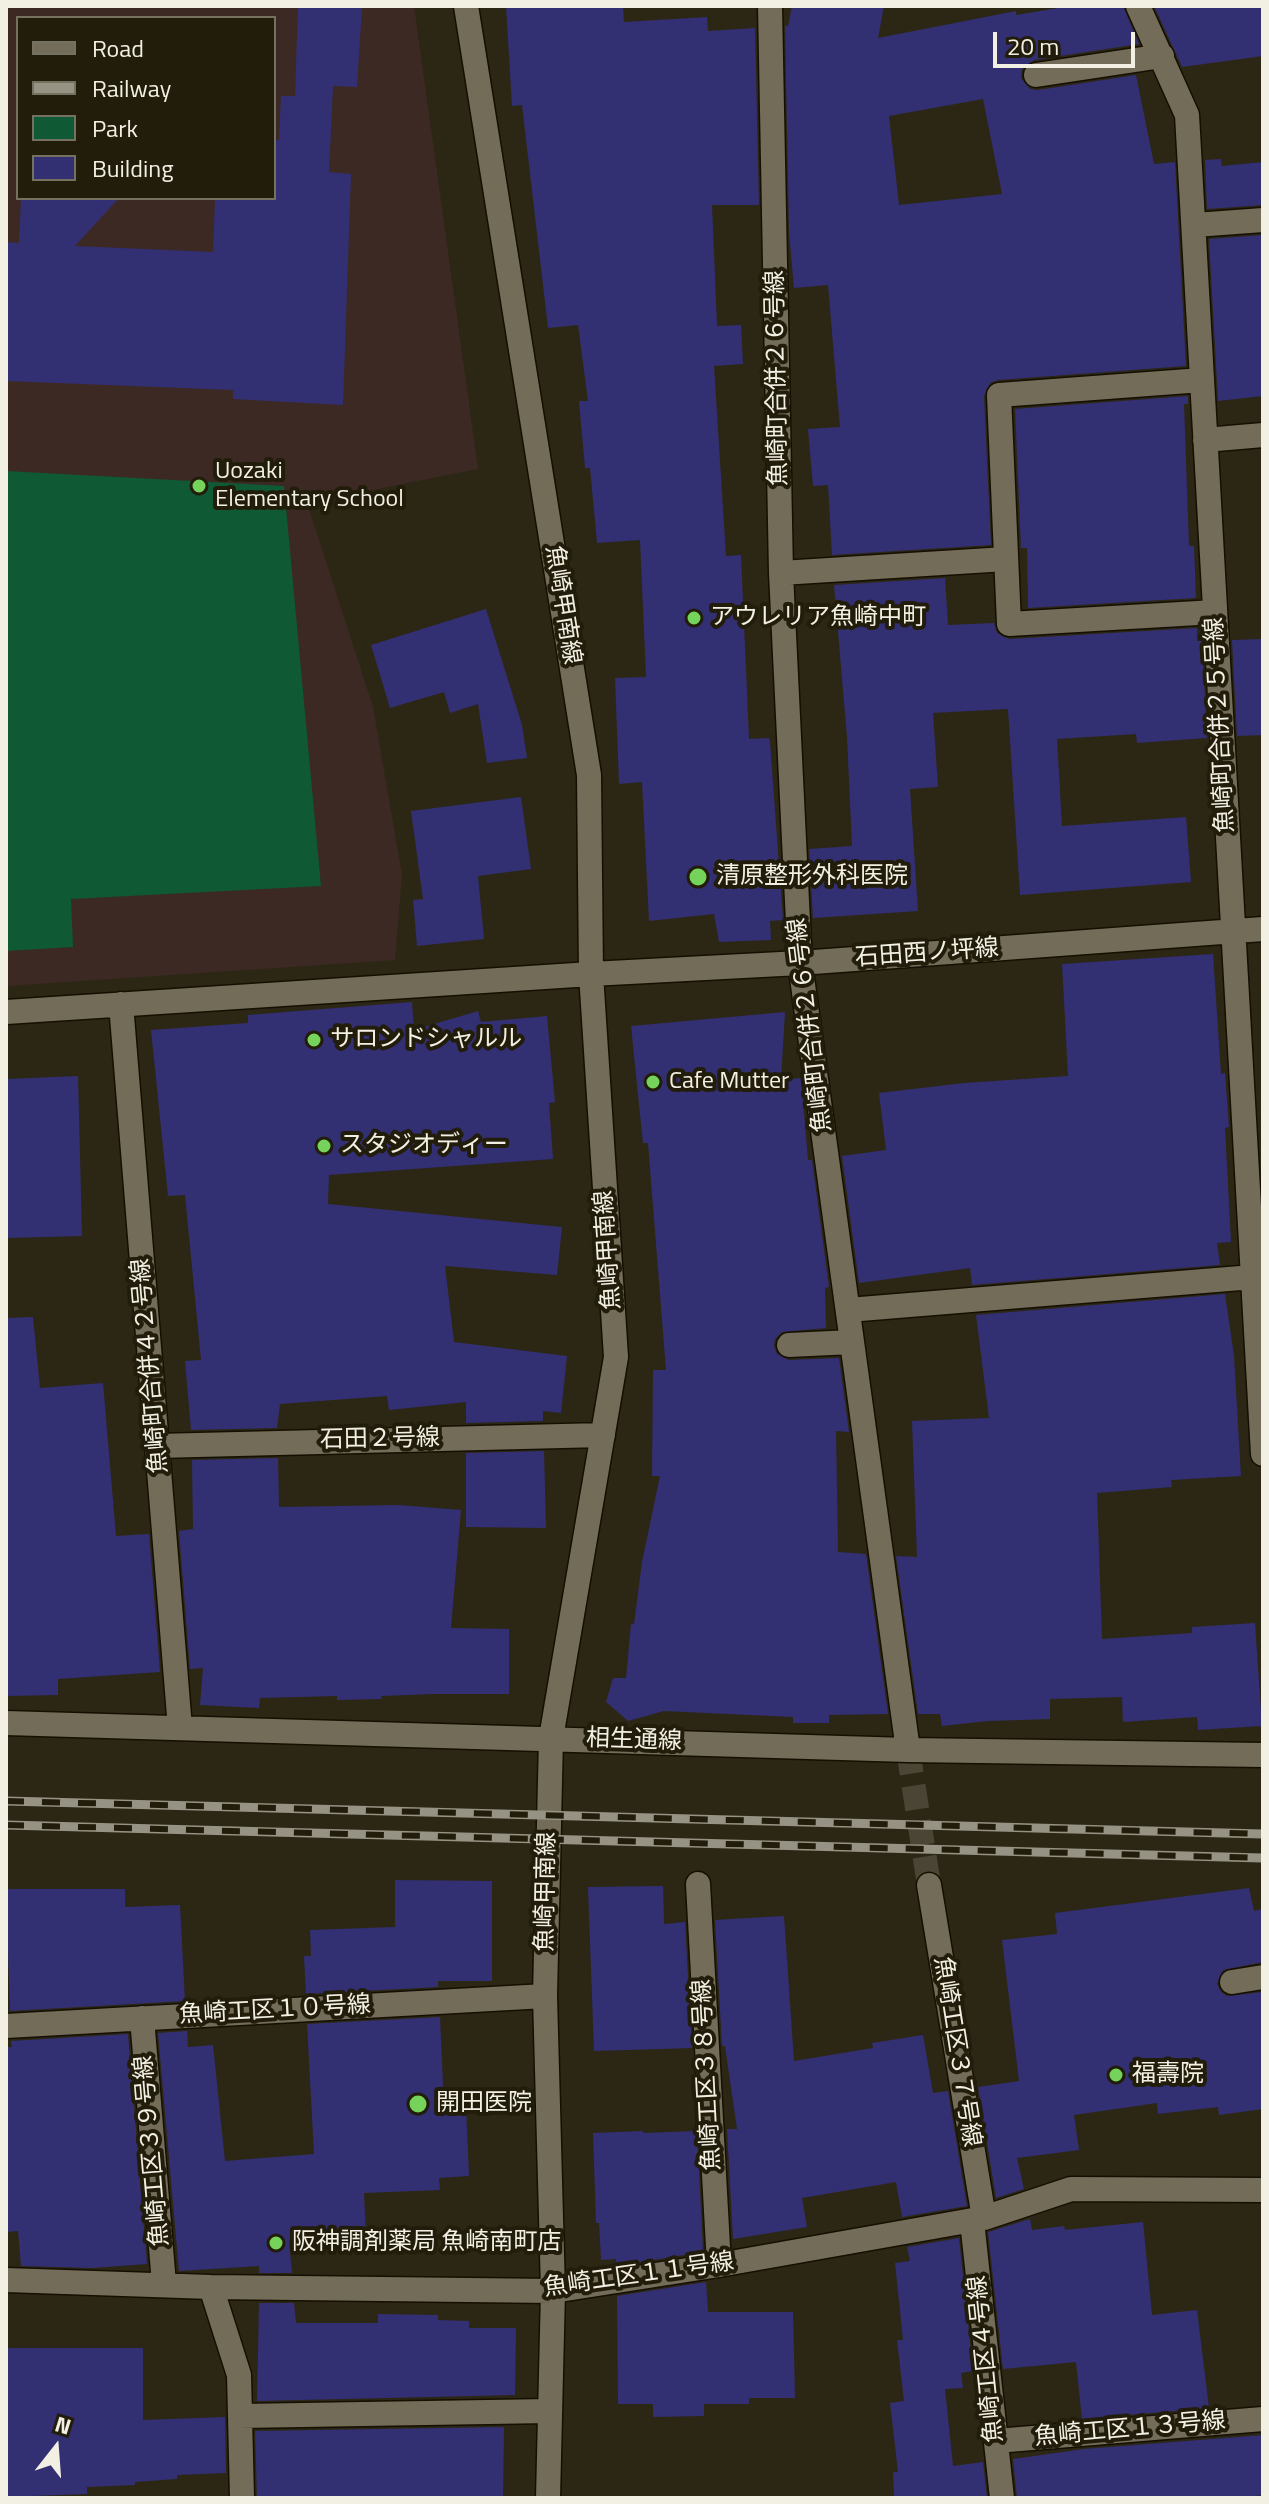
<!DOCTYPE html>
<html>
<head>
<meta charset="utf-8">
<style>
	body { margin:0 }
	#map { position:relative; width:1269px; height:2504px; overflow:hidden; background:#2c2715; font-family:"Titillium Web",sans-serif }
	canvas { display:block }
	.frame { position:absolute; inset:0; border:8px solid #f2efe3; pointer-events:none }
	.legend { position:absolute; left:16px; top:16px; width:260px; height:184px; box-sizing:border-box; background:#221d0b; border:2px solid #757161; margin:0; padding:10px 14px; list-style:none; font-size:24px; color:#f2efe3 }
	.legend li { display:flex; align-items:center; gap:16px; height:40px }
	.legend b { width:40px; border:2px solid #757161 }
	.north { position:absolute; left:16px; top:2408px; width:80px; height:80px; -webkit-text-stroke:6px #221d0b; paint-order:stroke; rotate:17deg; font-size:22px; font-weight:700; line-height:32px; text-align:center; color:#f2efe3 }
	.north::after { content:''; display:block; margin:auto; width:28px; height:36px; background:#f2efe3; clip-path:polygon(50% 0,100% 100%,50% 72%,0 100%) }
	.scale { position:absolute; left:993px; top:32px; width:142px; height:36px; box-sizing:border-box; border:4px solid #f2efe3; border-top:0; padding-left:10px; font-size:24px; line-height:28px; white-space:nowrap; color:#f2efe3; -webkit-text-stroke:6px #221d0b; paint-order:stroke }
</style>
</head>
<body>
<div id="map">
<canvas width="1269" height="2504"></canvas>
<div class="frame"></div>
<ul class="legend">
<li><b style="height:10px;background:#726c58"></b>Road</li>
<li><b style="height:10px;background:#969284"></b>Railway</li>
<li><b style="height:22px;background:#0f5a34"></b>Park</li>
<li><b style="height:22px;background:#332f73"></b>Building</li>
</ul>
<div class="north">N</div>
<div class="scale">20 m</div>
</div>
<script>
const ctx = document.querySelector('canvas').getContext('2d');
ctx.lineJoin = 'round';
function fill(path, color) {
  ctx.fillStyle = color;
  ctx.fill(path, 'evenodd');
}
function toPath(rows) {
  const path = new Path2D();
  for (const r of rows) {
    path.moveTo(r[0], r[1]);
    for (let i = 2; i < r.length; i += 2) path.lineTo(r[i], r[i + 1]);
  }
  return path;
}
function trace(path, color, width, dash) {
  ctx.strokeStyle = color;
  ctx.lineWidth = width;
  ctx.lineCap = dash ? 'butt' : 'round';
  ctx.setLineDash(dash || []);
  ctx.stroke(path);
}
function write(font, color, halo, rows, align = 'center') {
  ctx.font = font + ' "Titillium Web","Noto Sans JP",sans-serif';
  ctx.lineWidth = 8;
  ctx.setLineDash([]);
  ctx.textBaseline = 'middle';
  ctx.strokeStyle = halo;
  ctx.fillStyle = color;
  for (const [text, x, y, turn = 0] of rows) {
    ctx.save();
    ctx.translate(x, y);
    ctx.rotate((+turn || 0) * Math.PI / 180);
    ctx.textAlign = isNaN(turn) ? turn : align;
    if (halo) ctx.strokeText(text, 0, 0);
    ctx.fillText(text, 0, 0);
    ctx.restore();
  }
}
const education = toPath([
	[6,6,414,6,478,469,307,503,373,707,402,875,395,960,6,986],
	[18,18,274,18,274,198,18,198]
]);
const green = toPath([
	[6,471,284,486,321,886,71,899,73,947,6,951]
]);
const building = toPath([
	[298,6,362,6,357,87,333,86,329,172,351,174,343,405,233,399,233,390,6,381,6,242,19,243,21,198,119,198,75,246,213,252,215,198,274,198,274,140,279,140,281,96,295,96],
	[506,6,623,6,624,22,707,17,708,31,755,28,759,205,712,205,717,326,741,325,743,364,714,366,726,556,741,555,749,739,769,738,770,742,783,920,770,921,771,940,719,942,714,914,649,921,642,782,619,784,615,678,646,677,640,540,597,543,590,468,585,468,579,401,588,401,578,325,548,328,522,105,512,106],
	[792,6,884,6,878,38,1016,11,1016,15,1070,6,1123,6,1139,44,1034,60,1022,69,1021,78,1030,89,1038,90,1136,75,1154,164,1175,162,1186,366,998,380,990,383,984,396,991,545,832,555,828,485,813,486,808,429,840,427,828,285,794,288,789,232,785,26,788,26],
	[983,99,1002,194,899,205,889,116],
	[1154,6,1263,6,1263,56,1182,67],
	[1221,159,1222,166,1263,162,1263,205,1207,209,1205,160],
	[1263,235,1263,396,1218,401,1209,239],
	[1188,396,1188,404,1184,404,1189,546,1194,546,1196,598,1028,608,1027,548,1021,548,1015,409],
	[945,578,948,625,994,623,997,633,1009,639,1197,628,1197,641,1202,641,1207,738,1137,743,1136,734,1057,739,1062,826,1186,817,1191,882,1020,895,1008,709,933,713,938,787,910,789,918,911,813,918,809,849,852,846,847,737,834,585],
	[486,609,522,725,527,758,487,763,478,704,450,713,444,692,390,708,371,645],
	[1263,639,1263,735,1237,736,1232,640],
	[521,797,531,869,478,876,484,939,417,946,413,900,423,899,411,811],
	[1213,954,1221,1074,1225,1073,1229,1127,1225,1128,1231,1242,1217,1243,1220,1265,972,1285,970,1268,859,1283,842,1156,886,1150,879,1093,964,1083,1068,1076,1062,964],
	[412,1002,414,1030,478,1011,481,1022,547,1016,555,1102,549,1103,553,1159,329,1175,328,1204,562,1227,557,1275,445,1266,454,1342,567,1356,561,1413,543,1411,543,1421,466,1423,466,1402,389,1410,387,1396,280,1404,277,1428,191,1430,185,1361,201,1360,185,1195,168,1196,151,1030,248,1023,248,1015],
	[785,1012,781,1080,801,1078,808,1160,812,1160,829,1287,825,1288,826,1328,782,1332,775,1339,774,1346,777,1354,789,1360,839,1358,849,1432,836,1431,838,1552,866,1554,888,1714,829,1715,829,1723,793,1723,793,1717,664,1711,628,1721,606,1702,613,1678,626,1678,631,1624,634,1624,642,1562,660,1476,652,1476,653,1370,666,1370,648,1143,643,1143,631,1026],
	[78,1076,82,1236,6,1238,6,1079],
	[1225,1294,1234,1356,1241,1476,1171,1480,1172,1487,1097,1493,1102,1639,1192,1633,1192,1627,1255,1623,1262,1726,1198,1730,1197,1717,1123,1722,1122,1697,1050,1699,1050,1719,988,1721,942,1726,940,1714,918,1714,896,1556,917,1557,912,1421,989,1418,976,1315],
	[33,1317,40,1388,103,1383,116,1536,149,1534,160,1672,58,1679,58,1695,6,1696,6,1318],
	[544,1451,546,1528,466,1527,466,1453],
	[278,1458,279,1507,399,1505,461,1510,451,1628,509,1629,509,1694,433,1694,381,1696,382,1699,337,1700,337,1696,260,1698,259,1708,200,1705,203,1668,190,1669,179,1531,193,1529,192,1460],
	[395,1880,492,1881,492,1981,438,1981,438,1987,306,1994,304,1956,311,1956,310,1930,395,1927],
	[663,1886,664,1924,685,1922,692,2048,594,2051,588,1887],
	[1249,1888,1254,1911,1263,1909,1263,1962,1223,1970,1217,1984,1221,1992,1227,1996,1263,1992,1263,2109,1219,2115,1218,2107,1158,2114,1157,2103,1074,2115,1079,2150,1017,2158,1024,2189,996,2198,978,2087,1019,2081,1002,1940,1057,1934,1055,1913],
	[6,1889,125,1889,125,1907,180,1905,185,2001,10,2011],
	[784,1916,794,2061,873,2048,872,2043,923,2035,933,2093,948,2091,967,2206,902,2217,896,2182,802,2198,807,2227,733,2239,727,2129,737,2129,725,2046,722,2046,715,1920],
	[440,2017,444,2108,466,2107,469,2176,439,2178,440,2190,364,2193,366,2237,289,2241,292,2273,259,2273,259,2266,179,2271,158,2033,187,2031,188,2047,213,2045,225,2161,314,2154,307,2024],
	[128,2034,147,2264,92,2268,21,2266,18,2231,6,2232,6,2047,12,2047,11,2041],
	[643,2131,643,2133,697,2131,703,2252,616,2266,616,2259,601,2260,599,2223,596,2223,593,2133],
	[1030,2219,1032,2230,1064,2226,1065,2230,1143,2222,1152,2315,1197,2310,1209,2408,1082,2419,1076,2362,1003,2369,988,2232],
	[959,2238,973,2371,961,2373,963,2388,945,2389,953,2466,983,2462,987,2498,894,2498,893,2472,898,2472,890,2403,904,2401,897,2340,903,2340,895,2263,910,2261,907,2247],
	[706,2282,708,2312,793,2312,795,2398,749,2398,749,2404,704,2404,704,2416,653,2417,653,2404,618,2404,617,2296],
	[259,2303,294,2303,296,2323,378,2323,378,2314,438,2315,438,2320,469,2321,469,2328,516,2328,515,2395,257,2401],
	[6,2348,143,2348,143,2420,225,2417,226,2473,177,2475,177,2479,135,2482,135,2485,87,2487,87,2494,6,2497],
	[504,2427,503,2498,257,2498,255,2431],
	[1263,2435,1263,2495,1237,2498,1017,2498,1013,2459,1084,2449]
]);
const minorTunnel = toPath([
	[908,1750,929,1885]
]);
const minor = toPath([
	[466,6,589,775,591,974,616,1357,551,1738,545,1996,553,2291,548,2498],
	[770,6,781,573,800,963,908,1750],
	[1138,6,1187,115,1263,1454],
	[1036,75,1162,56],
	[1195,225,1263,220],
	[1202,380,999,395,1009,624,1215,612],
	[1205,440,1263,435],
	[781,573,1006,559],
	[121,1004,180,1728],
	[6,1012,591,974,800,963,1263,929],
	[848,1310,1253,1277],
	[789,1345,852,1342],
	[157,1446,603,1435],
	[6,1723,908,1750,1263,1755],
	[698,1884,719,2265],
	[929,1885,984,2218],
	[1232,1982,1263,1977],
	[142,2018,164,2284],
	[6,2026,545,1996],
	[972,2221,1002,2498],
	[6,2280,211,2287,553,2291,719,2265,984,2218,1071,2189,1263,2190],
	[211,2287,239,2375,242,2498],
	[240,2416,550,2411],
	[996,2441,1263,2419]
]);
const rail = toPath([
	[6,1801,1263,1834],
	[6,1825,1263,1858]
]);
const markers = [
	[199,486,8,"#75d25b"],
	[694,618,8,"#75d25b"],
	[698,877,10,"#75d25b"],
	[314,1040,8,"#75d25b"],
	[653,1082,8,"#75d25b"],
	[324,1146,8,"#75d25b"],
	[1116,2075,8,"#75d25b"],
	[418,2104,10,"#75d25b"],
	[276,2243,8,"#75d25b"]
];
const streetNames = [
	["魚崎町合併２６号線",778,378,-91],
	["魚崎甲南線",562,605,81],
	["魚崎町合併２５号線",1221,725,-93],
	["石田西ノ坪線",927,954,-4],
	["魚崎町合併２６号線",811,1025,-97],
	["魚崎甲南線",609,1250,-94],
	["魚崎町合併４２号線",151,1366,-95],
	["石田２号線",380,1440,-1],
	["相生通線",634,1741,2],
	["魚崎甲南線",547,1892,-89],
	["魚崎工区１０号線",275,2011,-3],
	["魚崎工区３７号線",956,2052,81],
	["魚崎工区３８号線",708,2075,-93],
	["魚崎工区３９号線",153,2151,-95],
	["魚崎工区１１号線",639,2276,-8],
	["魚崎工区４号線",987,2359,-96],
	["魚崎工区１３号線",1130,2430,-5]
];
const poiNames = [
	["Uozaki",215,472],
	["Elementary School",215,500],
	["アウレリア魚崎中町",710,618],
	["清原整形外科医院",716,877],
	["サロンドシャルル",330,1040],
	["Cafe Mutter",669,1082],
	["スタジオディー",340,1146],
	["福壽院",1132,2075],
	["開田医院",436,2104],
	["阪神調剤薬局 魚崎南町店",292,2243]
];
fill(education, '#3c2923');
fill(green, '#0f5a34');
fill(building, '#332f73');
trace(minorTunnel, '#4a4534', 24, [24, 12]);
trace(minor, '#150f01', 27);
trace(minor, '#726c58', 24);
trace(rail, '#969284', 9);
trace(rail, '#221d0b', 6, [18]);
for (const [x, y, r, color] of markers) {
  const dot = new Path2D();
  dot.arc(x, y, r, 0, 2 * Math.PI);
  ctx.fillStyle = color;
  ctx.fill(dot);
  trace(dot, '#221d0b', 3);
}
write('24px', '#f2efe3', '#221d0b', streetNames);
write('24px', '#f2efe3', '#221d0b', poiNames, 'left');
</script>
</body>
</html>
